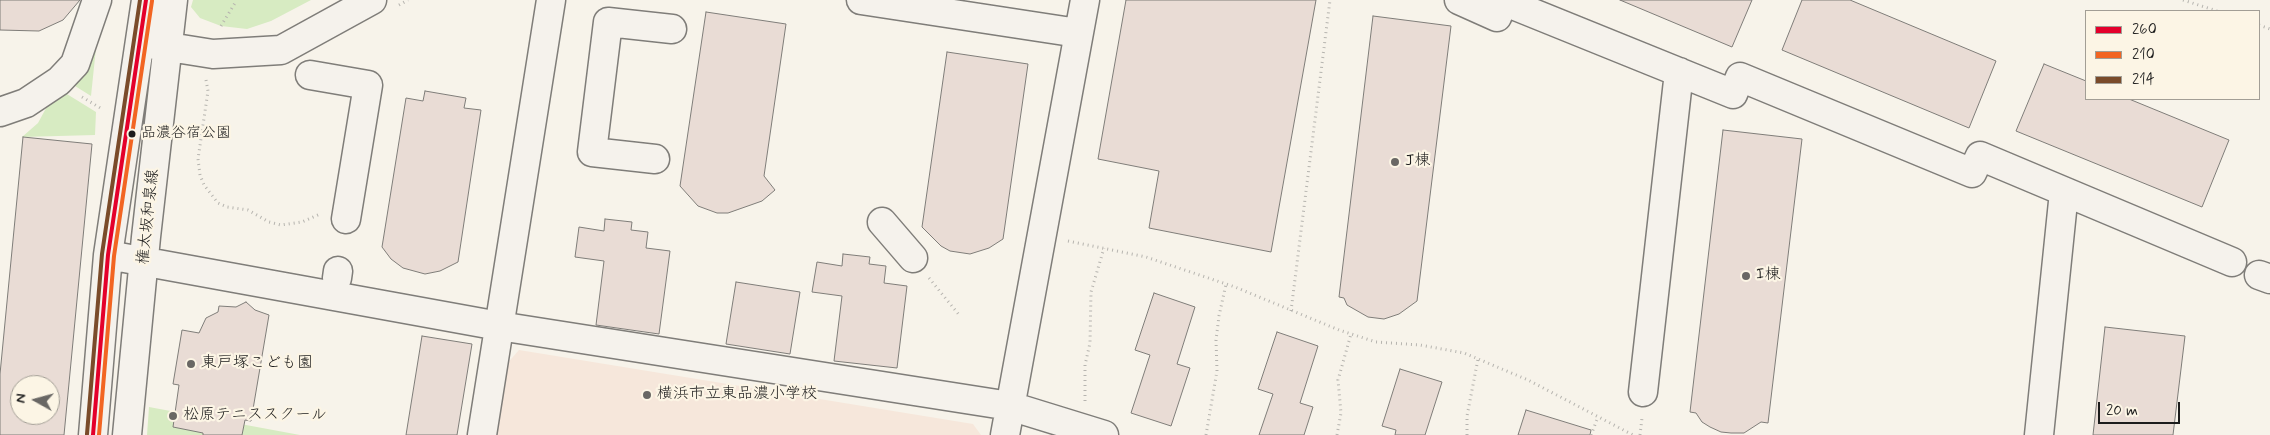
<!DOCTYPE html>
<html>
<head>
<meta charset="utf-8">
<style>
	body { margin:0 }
	#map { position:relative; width:2270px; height:435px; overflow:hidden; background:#f7f3ea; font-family:Mynerve,sans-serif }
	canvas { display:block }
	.legend { position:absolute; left:2085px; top:10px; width:175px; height:90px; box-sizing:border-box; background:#fcf5e5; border:1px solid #a29e95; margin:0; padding:6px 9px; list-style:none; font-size:15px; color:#1c1c1c }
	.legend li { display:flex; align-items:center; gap:10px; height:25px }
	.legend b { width:25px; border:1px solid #a29e95 }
	.north { position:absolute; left:10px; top:375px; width:50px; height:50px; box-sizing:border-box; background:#fcf5e5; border:1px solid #a29e95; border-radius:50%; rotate:277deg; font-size:14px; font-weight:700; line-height:20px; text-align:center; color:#1c1c1c }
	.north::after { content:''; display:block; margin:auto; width:18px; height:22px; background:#696764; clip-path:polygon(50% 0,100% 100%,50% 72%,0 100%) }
	.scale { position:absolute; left:2098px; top:402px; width:82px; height:22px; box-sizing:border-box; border:2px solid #1c1c1c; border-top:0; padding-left:6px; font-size:15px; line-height:18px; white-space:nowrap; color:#1c1c1c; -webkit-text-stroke:4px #fcf5e5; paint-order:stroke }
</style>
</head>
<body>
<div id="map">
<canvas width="2270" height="435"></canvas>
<ul class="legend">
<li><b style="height:6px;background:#e4002b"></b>260</li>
<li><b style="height:6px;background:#f26522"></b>210</li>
<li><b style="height:6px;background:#7a4b2a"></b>214</li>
</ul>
<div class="north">N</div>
<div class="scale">20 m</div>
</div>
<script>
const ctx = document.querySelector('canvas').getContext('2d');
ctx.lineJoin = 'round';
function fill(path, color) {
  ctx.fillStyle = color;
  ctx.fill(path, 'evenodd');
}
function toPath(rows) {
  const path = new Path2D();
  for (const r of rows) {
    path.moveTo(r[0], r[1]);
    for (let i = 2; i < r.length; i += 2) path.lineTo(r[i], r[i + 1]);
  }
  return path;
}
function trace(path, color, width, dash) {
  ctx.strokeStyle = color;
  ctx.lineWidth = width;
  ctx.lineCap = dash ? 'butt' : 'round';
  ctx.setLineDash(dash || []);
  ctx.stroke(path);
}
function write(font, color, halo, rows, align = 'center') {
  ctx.font = font + ' Mynerve,"Klee One",sans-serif';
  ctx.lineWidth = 4.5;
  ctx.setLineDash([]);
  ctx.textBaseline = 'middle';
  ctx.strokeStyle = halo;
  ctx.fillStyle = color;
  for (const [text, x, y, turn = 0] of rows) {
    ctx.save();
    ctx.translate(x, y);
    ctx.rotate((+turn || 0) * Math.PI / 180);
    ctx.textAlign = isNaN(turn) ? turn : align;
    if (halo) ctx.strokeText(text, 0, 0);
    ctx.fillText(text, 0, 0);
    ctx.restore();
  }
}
const built = toPath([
	[519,350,973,424,981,435,494,435,505,366]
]);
const green = toPath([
	[101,0,91,96,67,81],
	[193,0,311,0,271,21,247,29,221,26,200,18,191,7],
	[62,91,96,112,95,135,22,137,38,123,51,99],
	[149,407,300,435,147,435]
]);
const building = toPath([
	[0,0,80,0,63,20,39,31,0,30,0,0],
	[1126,0,1316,0,1271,252,1149,228,1159,171,1098,159,1126,0],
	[1620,0,1752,0,1732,47,1620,0],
	[1802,0,1850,0,1996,61,1969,128,1782,50,1802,0],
	[706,12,786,24,764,176,775,190,762,201,728,213,717,213,698,206,680,186,706,12],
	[1373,16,1451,26,1417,301,1399,314,1384,319,1368,317,1347,305,1344,298,1339,297,1373,16],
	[947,52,1028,64,1003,239,989,248,970,254,950,251,941,246,922,227,947,52],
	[2044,64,2086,81,2086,99,2129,99,2229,140,2202,207,2016,131,2044,64],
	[425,91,466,98,464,108,481,110,458,262,440,271,425,274,403,268,391,259,382,247,406,98,423,101,425,91],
	[1723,130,1802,139,1768,423,1761,422,1744,433,1731,433,1721,432,1710,427,1702,422,1696,413,1690,412,1723,130],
	[23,137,92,144,64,435,0,435,0,374,23,137],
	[20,385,50,385,50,415,20,415,20,385],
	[605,219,632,222,631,230,648,232,646,248,670,251,659,334,596,325,604,261,575,257,579,227,604,231,605,219],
	[843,254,870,257,869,264,886,266,884,283,907,286,897,368,834,361,842,296,812,292,817,262,842,266,843,254],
	[736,282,800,292,790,354,726,344,736,282],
	[1154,293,1195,307,1177,364,1190,368,1171,426,1131,413,1150,355,1135,350,1154,293],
	[246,302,255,310,269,315,251,421,245,420,242,435,203,435,203,433,173,427,179,385,173,384,182,330,199,333,206,318,218,312,219,306,236,307,246,302],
	[2105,327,2185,336,2173,435,2093,435,2105,327],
	[1277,332,1318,346,1300,403,1313,407,1304,435,1259,435,1273,394,1258,389,1277,332],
	[422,336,472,344,457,435,406,435,422,336],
	[1400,369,1442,382,1425,435,1395,435,1396,430,1382,426,1400,369],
	[1526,410,1591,430,1590,435,1518,435,1526,410]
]);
const path = toPath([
	[2183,0,2217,11],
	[399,5,408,0],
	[2259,25,2270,29],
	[221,26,235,3],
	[206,80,208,91,198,159,200,175,204,185,218,203,227,207,248,210,269,222,281,225,302,222,320,214],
	[82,97,102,109],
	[1068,241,1146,257,1235,287,1339,330,1376,342,1420,345,1464,353,1528,380,1633,435],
	[929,278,960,316],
	[1291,311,1330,0],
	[1085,401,1085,365,1090,343,1091,292,1104,248],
	[1206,435,1217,371,1216,340,1219,316,1226,284],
	[1337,435,1341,413,1338,380,1351,334],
	[1467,435,1467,416,1478,359],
	[1591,435,1598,417],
	[1640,435,1642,418]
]);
const minor = toPath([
	[861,0,1078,33],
	[1459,0,1497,17,1504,0],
	[1503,1,1733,94,1740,77,1972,173,1980,156,2232,262],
	[150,44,213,54,281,50,372,0],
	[310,75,368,85,346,219],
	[0,112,26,103,59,81,75,64,97,0],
	[655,159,592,152,608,22,672,29],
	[882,222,913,258],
	[108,255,499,326,1010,406,1104,435],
	[2259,275,2270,279],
	[337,278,338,271],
	[1643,392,1679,72],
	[93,435,108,255,146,0],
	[127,435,146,237,173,0],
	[482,435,551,0],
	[1005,435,1085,0],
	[2039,435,2064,192]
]);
const bus1 = toPath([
	[93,435,108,255,146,0]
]);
const bus2 = toPath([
	[99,435,114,256,152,1]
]);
const bus3 = toPath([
	[87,434,102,254,140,0]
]);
const markers = [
	[132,134,4.5,"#1c1c1c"],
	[1395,162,5,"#696764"],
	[1746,276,5,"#696764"],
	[191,364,5,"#696764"],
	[647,395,5,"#696764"],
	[173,416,5,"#696764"]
];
const busNames = [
	["品濃谷宿公園",141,134]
];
const poiNames = [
	["J棟",1405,162],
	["I棟",1756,276],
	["東戸塚こども園",201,364],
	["横浜市立東品濃小学校",657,395],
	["松原テニススクール",183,416]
];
const streetNames = [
	["権太坂和泉線",149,217,-84]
];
fill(built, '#f6e7db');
fill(green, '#d7ebc2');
fill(building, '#e9dcd5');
trace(building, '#7f7d79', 1);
trace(minor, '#7f7d79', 31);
trace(path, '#b6b4af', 3, [1, 4]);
trace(minor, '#f5f2ec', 28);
trace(bus1, '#e4002b', 4);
trace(bus2, '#f26522', 4);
trace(bus3, '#7a4b2a', 4);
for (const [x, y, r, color] of markers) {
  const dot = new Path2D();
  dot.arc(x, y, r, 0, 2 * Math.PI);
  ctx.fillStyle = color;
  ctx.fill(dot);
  trace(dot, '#fcf5e5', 2);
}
write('15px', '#1c1c1c', '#fcf5e5', busNames, 'left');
write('16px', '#1c1c1c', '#fcf5e5', poiNames, 'left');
write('16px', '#1c1c1c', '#fcf5e5', streetNames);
</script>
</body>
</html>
